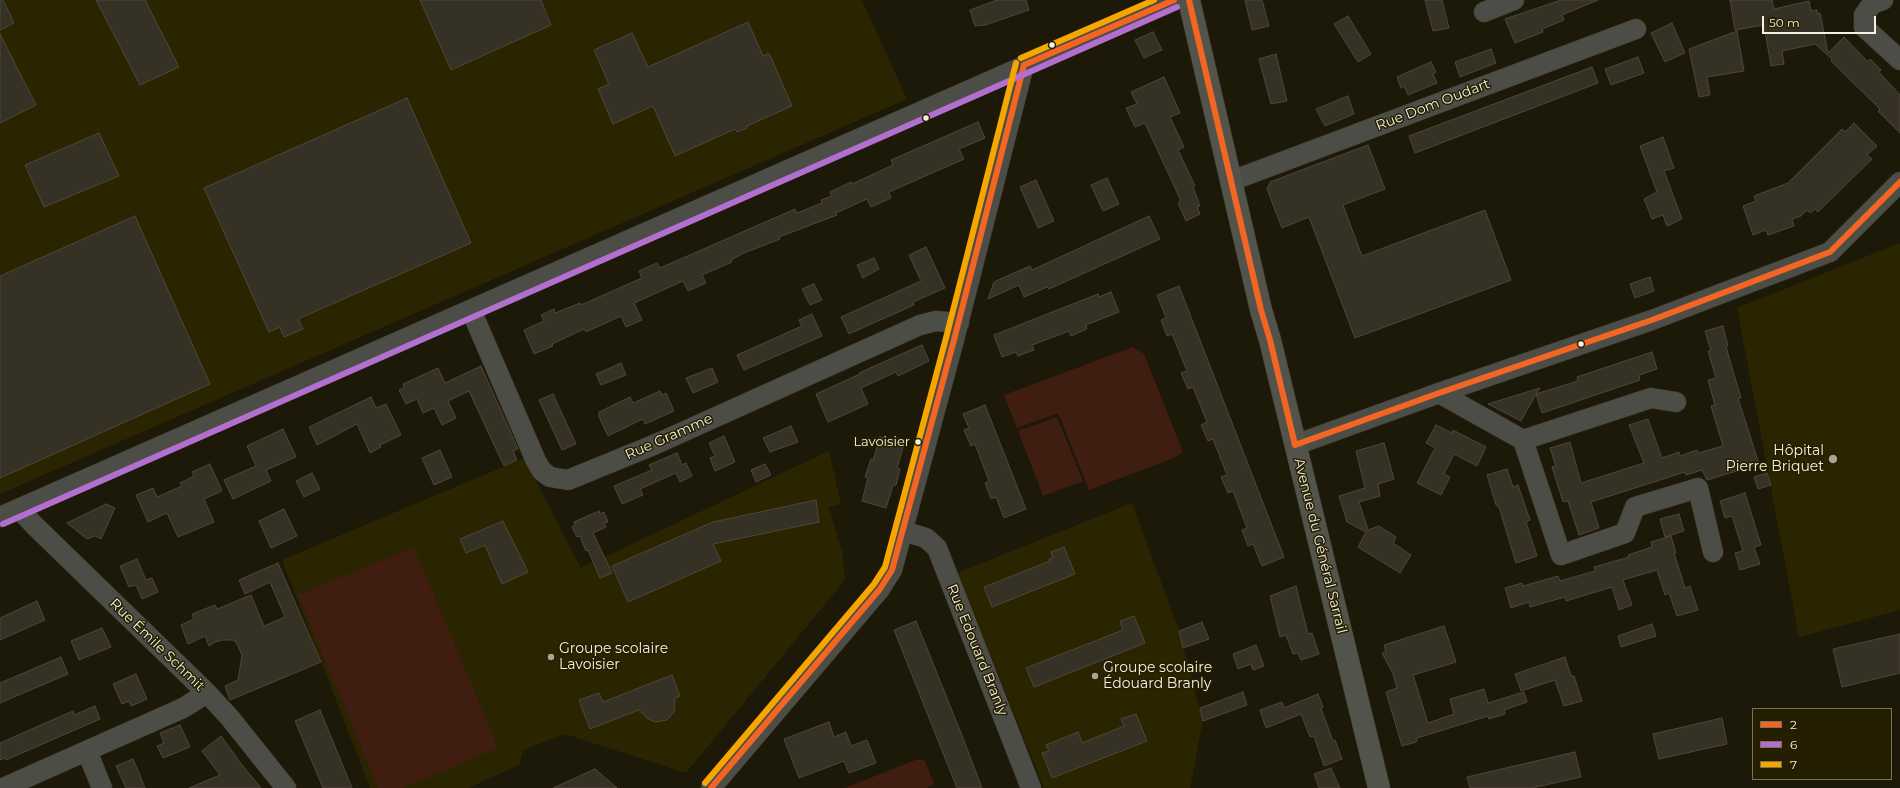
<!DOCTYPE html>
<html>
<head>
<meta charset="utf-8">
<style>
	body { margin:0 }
	#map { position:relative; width:1900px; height:788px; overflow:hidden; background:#1d1908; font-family:Montserrat,sans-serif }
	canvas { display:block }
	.legend { position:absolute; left:1752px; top:708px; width:140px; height:72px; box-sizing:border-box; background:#251e00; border:1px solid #787259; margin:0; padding:5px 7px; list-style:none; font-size:12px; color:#f5f1df }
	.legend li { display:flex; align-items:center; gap:8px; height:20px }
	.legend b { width:20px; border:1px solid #787259 }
	.scale { position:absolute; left:1762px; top:16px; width:114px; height:18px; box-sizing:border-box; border:2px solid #f5f1df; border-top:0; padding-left:5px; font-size:12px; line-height:14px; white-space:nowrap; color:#f5f1df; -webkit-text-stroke:3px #251e00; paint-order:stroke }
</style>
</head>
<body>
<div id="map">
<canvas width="1900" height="788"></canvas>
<ul class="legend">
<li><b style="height:5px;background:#f26522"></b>2</li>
<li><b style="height:5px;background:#b36fd0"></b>6</li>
<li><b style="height:5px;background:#f7a600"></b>7</li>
</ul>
<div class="scale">50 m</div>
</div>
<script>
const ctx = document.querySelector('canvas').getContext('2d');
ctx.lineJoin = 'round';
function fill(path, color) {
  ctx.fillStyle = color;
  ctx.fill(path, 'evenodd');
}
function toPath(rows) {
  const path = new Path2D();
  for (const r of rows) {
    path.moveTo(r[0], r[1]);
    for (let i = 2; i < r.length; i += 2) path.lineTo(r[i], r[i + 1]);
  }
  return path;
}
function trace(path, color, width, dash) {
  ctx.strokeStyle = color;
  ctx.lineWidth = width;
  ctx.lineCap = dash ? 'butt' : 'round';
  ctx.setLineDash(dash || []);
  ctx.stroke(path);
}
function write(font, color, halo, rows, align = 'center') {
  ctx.font = font + ' Montserrat,sans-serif';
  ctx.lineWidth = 3;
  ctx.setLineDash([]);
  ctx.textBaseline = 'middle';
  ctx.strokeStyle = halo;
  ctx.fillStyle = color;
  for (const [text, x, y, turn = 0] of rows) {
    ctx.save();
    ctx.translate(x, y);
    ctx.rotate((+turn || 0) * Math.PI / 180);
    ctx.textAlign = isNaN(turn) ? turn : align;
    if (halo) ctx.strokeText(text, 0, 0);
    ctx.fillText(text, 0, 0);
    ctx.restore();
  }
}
const built = toPath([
	[0,0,862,0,907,99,0,494],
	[1900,243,1900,610,1799,637,1737,308],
	[829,451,841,504,829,507,842,551,845,580,686,773,565,734,523,750,519,765,468,788,370,788,282,560,524,458,581,568],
	[1132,503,1179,631,1203,721,1190,788,1044,788,957,573]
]);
const green = toPath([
	[1133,347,1144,354,1183,452,1174,458,1089,490,1058,413,1017,428,1004,395],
	[1057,417,1083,481,1043,496,1018,431],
	[414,547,498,748,403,788,378,788,298,595],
	[918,759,925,761,934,784,927,788,845,788]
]);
const building = toPath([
	[0,0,3,0,14,23,0,30,0,0],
	[96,0,145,0,179,67,140,85,96,0],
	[420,0,541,0,551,25,451,70,420,0],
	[997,0,1026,0,1029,10,985,25,975,26,970,10,997,0],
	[1245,0,1262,0,1269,26,1252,30,1245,0],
	[1425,0,1442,0,1449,28,1433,31,1425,0],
	[1561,0,1598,0,1562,15,1564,20,1542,29,1543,32,1515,43,1505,19,1561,0],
	[1730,0,1772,0,1774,9,1809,1,1811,11,1817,10,1817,14,1820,13,1828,53,1844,37,1868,62,1870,59,1881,70,1879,72,1900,95,1900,133,1878,111,1880,109,1831,61,1832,59,1815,44,1782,51,1784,64,1771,66,1764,25,1735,30,1730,0],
	[1348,16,1371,54,1358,62,1334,24,1348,16],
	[748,22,763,56,769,53,792,106,747,126,747,128,737,132,735,129,675,156,653,106,613,124,598,89,609,84,594,50,632,33,648,67,748,22],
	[1672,23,1685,53,1665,62,1651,33,1672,23],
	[1737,31,1744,71,1707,77,1710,95,1699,97,1689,49,1737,31],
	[1153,32,1162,50,1144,58,1135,40,1153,32],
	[0,34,36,105,0,123,0,34],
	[1491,49,1496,63,1460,77,1455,62,1491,49],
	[1276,54,1287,101,1271,104,1259,59,1276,54],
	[1638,57,1644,73,1611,85,1605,69,1638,57],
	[1431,62,1436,72,1433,74,1437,83,1408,95,1404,86,1401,88,1397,77,1431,62],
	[1592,67,1598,83,1415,153,1409,136,1592,67],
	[1164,77,1180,113,1170,117,1184,147,1178,150,1195,186,1193,187,1200,206,1197,207,1200,214,1186,221,1178,203,1181,201,1145,123,1135,127,1126,108,1137,104,1131,92,1164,77],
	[1348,96,1354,114,1325,126,1316,109,1348,96],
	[407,98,471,243,298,319,303,329,284,337,280,327,269,332,204,188,407,98],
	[978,122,985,138,959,149,964,159,889,192,891,198,871,207,867,199,836,213,837,215,779,237,780,239,744,253,731,260,732,262,702,275,706,283,688,291,683,281,634,303,642,320,626,327,621,316,586,332,584,329,552,344,553,346,534,354,524,330,544,321,541,315,554,309,555,313,580,303,581,305,642,278,639,271,657,263,660,268,795,209,797,213,822,203,821,200,832,196,830,192,851,182,852,184,893,165,891,160,978,122],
	[1854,123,1877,146,1867,155,1872,159,1818,212,1815,209,1810,213,1807,210,1801,216,1792,219,1794,226,1768,235,1766,230,1753,235,1743,206,1756,201,1754,196,1788,183,1842,129,1845,132,1854,123],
	[99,133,119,176,44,207,25,165,99,133],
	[1663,137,1674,168,1664,171,1682,219,1667,226,1663,215,1652,219,1644,199,1657,192,1640,146,1663,137],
	[1368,145,1385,189,1343,205,1362,256,1485,210,1511,280,1355,338,1309,217,1282,228,1267,189,1270,182,1368,145],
	[1107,178,1119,204,1103,211,1091,185,1107,178],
	[1036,180,1054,221,1038,228,1020,187,1036,180],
	[135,216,210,384,0,478,0,276,135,216],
	[1149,216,1160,239,1049,289,1047,287,1024,297,1019,285,988,299,994,282,996,281,1030,266,1032,270,1149,216],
	[926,247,945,288,913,302,914,305,849,334,841,317,921,281,909,255,926,247],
	[874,258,879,269,863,278,857,265,874,258],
	[1650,277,1654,291,1635,298,1630,284,1650,277],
	[814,284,822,300,810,305,802,289,814,284],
	[1179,286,1284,557,1262,566,1253,544,1248,546,1242,530,1247,528,1233,491,1228,493,1221,477,1227,475,1213,439,1208,441,1201,425,1207,422,1193,387,1188,389,1181,373,1187,371,1172,334,1167,336,1161,320,1166,318,1157,295,1179,286],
	[1111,292,1119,312,1086,325,1087,329,1071,336,1069,331,1032,345,1034,350,1018,356,1016,352,1002,357,994,335,1098,294,1099,297,1111,292],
	[812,314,822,336,744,370,737,355,802,326,799,320,812,314],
	[1723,326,1728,346,1726,347,1741,398,1738,398,1759,464,1707,480,1702,470,1686,475,1685,472,1591,502,1599,528,1579,535,1568,501,1563,502,1552,467,1556,466,1550,448,1570,442,1581,483,1644,463,1629,425,1648,419,1662,458,1679,452,1680,456,1697,450,1698,453,1723,446,1711,406,1715,405,1708,380,1716,378,1708,351,1711,351,1705,331,1723,326],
	[922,345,929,361,898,376,896,372,861,388,868,404,828,422,816,394,860,374,859,373,922,345],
	[1652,352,1657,369,1639,375,1640,380,1542,413,1536,394,1521,421,1488,404,1540,388,1536,394,1578,381,1577,377,1652,352],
	[621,363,626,375,601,385,596,374,621,363],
	[481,366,518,449,513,451,517,460,504,466,469,391,448,401,456,418,442,425,434,408,423,413,417,399,406,404,399,390,404,387,403,384,438,368,445,383,481,366],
	[712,368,718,382,693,393,686,378,712,368],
	[660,391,662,395,666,393,674,411,645,424,643,419,608,436,599,417,599,412,630,397,633,403,660,391],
	[553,394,576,444,562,450,539,400,553,394],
	[371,397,376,408,386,404,401,435,380,445,381,447,370,453,357,424,317,445,309,427,371,397],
	[985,405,1026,509,1004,518,996,497,991,499,985,483,989,481,975,444,971,446,964,430,969,428,963,414,985,405],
	[1436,425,1452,433,1453,430,1486,447,1477,466,1454,454,1444,474,1450,477,1441,495,1417,483,1435,448,1426,443,1436,425],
	[791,426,798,442,770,452,763,438,791,426],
	[283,429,296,457,266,470,271,481,233,499,224,480,256,466,247,446,283,429],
	[724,436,735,462,715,471,710,458,715,456,709,443,724,436],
	[880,437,904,444,897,468,900,469,896,485,893,485,886,508,862,501,868,478,865,477,871,459,873,460,880,437],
	[1384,443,1394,479,1378,484,1380,496,1359,502,1368,530,1379,526,1396,537,1393,543,1411,555,1400,573,1358,547,1366,532,1347,522,1339,496,1365,488,1356,451,1384,443],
	[440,450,452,477,434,485,422,458,440,450],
	[677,453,682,465,686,463,692,476,680,482,676,473,640,489,643,495,622,504,614,486,652,470,649,465,677,453],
	[210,464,222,491,204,499,214,522,178,537,167,513,148,522,136,495,153,488,157,497,182,486,180,483,194,476,192,472,210,464],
	[765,464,771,475,756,482,751,470,765,464],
	[1507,469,1513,487,1518,485,1530,520,1526,522,1537,556,1516,563,1499,507,1496,505,1487,475,1507,469],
	[312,473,320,489,304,497,296,481,312,473],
	[1767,473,1771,485,1758,489,1754,477,1767,473],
	[1745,493,1761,545,1754,547,1760,564,1740,570,1735,553,1743,551,1732,516,1725,518,1720,501,1745,493],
	[816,500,819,522,713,544,721,561,628,602,612,566,713,522,816,500],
	[106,504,115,508,101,539,95,536,87,539,67,523,106,504],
	[284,509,297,536,271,548,259,521,284,509],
	[599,511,600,514,604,512,608,522,604,523,606,527,593,533,612,573,600,578,588,550,586,551,580,536,577,537,572,527,575,525,574,522,599,511],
	[1679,514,1684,531,1665,537,1660,519,1679,514],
	[503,521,528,572,502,584,485,545,466,553,460,539,503,521],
	[1671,536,1676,553,1674,553,1685,588,1690,586,1698,610,1677,616,1669,593,1665,595,1657,570,1623,580,1632,605,1619,610,1612,587,1566,601,1565,597,1530,607,1529,602,1511,608,1505,588,1522,583,1523,586,1558,576,1560,581,1595,571,1594,567,1629,557,1628,555,1652,547,1651,542,1671,536],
	[1064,547,1075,574,992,607,984,587,1050,561,1049,559,1053,558,1051,552,1064,547],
	[137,559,146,580,152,578,158,592,142,599,136,585,129,587,120,566,137,559],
	[278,563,321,662,230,700,225,686,238,680,242,655,238,646,234,640,223,640,215,642,209,646,205,636,188,644,181,625,194,619,192,614,215,605,217,609,251,595,264,626,285,617,270,582,245,594,239,580,278,563],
	[1296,586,1308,634,1312,633,1319,654,1301,660,1298,653,1293,654,1286,635,1280,637,1270,596,1296,586],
	[37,601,45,620,0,640,0,618,37,601],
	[1134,616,1145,643,1034,687,1026,668,1123,630,1120,621,1134,616],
	[916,621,963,738,982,788,957,788,894,630,916,621],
	[1202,622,1209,639,1183,648,1179,631,1202,622],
	[1652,624,1656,636,1621,647,1618,636,1652,624],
	[1444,626,1456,662,1413,675,1428,723,1454,714,1450,699,1484,689,1488,703,1524,692,1527,702,1504,710,1505,714,1489,719,1488,716,1472,721,1417,738,1416,742,1402,746,1386,692,1397,688,1393,674,1382,653,1386,652,1384,645,1444,626],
	[102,628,111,647,79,660,71,641,102,628],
	[1900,634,1900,673,1842,687,1833,649,1900,634],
	[1256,645,1264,666,1253,670,1251,664,1238,669,1233,654,1256,645],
	[61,657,68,674,0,703,0,683,61,657],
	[1565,657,1571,676,1574,676,1582,701,1564,706,1555,680,1521,691,1515,674,1565,657],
	[136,674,147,699,131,706,129,701,122,704,113,684,136,674],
	[672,675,680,696,675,698,674,712,667,720,655,722,648,719,639,710,590,729,579,700,599,693,603,702,672,675],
	[1243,692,1247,705,1203,721,1200,708,1243,692],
	[1318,694,1323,707,1321,708,1333,741,1335,740,1342,759,1324,766,1314,736,1310,737,1301,714,1266,728,1260,710,1282,702,1284,708,1318,694],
	[95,706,100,719,6,760,5,758,0,760,0,743,73,711,74,715,95,706],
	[320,710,352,788,323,788,295,721,320,710],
	[1136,714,1147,741,1052,778,1042,753,1049,751,1046,745,1078,732,1082,743,1124,726,1121,719,1136,714],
	[1722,718,1727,744,1659,759,1653,734,1722,718],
	[829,722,834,737,846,732,851,746,867,740,876,763,849,773,844,761,799,778,784,739,829,722],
	[180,725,190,747,163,758,157,746,164,743,160,733,180,725],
	[221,736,242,765,261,788,189,788,220,775,202,751,221,736],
	[1575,752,1581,777,1532,788,1470,788,1467,777,1575,752],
	[133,759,139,773,145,788,126,788,116,766,133,759],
	[1331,768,1340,788,1319,788,1314,774,1331,768],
	[595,769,617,788,553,788,595,769]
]);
const minor = toPath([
	[1883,0,1872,4,1864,15,1864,27,1900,60],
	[1484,12,1514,0],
	[1231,181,1636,29],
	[471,310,536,461,542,471,550,477,568,480,656,444,920,325,936,321,959,323],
	[1439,393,1523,440,1561,555,1625,533,1635,507,1698,488,1713,552],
	[1523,440,1651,398,1676,402],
	[1295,445,1439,393,1652,320,1830,252,1900,182],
	[19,509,35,526,207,693,230,718,286,788],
	[0,517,1174,0],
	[903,531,926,538,937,548,1031,788],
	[87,751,102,788],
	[3,788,183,708,207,693],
	[711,788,880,589,892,570,954,340,1024,65]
]);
const major = toPath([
	[1189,0,1261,310,1270,340,1379,788]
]);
const bus1 = toPath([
	[1189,0,1261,310,1270,340,1295,445],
	[1024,65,1174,0],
	[1295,445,1439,393,1652,320,1830,252,1900,182],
	[711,788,880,589,892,570,954,340,1024,65]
]);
const bus2 = toPath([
	[3,524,1177,7]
]);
const bus3 = toPath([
	[1021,58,1154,0],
	[705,783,874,584,885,567,946,338,1016,63]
]);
const markers = [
	[1052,45,3.5,"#f5f1df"],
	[926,118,3.5,"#f5f1df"],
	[1581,344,3.5,"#f5f1df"],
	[918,442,3.5,"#f5f1df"],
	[1833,459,5,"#a9a594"],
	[551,657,4,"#a9a594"],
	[1095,676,4,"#a9a594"]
];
const busNames = [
	["Lavoisier",910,442]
];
const streetNames = [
	["Rue Dom Oudart",1433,105,-21],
	["Rue Gramme",669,437,-24],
	["Avenue du Général Sarrail",1320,546,76],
	["Rue Émile Schmit",157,645,44],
	["Rue Edouard Branly",977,650,68]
];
const poiNames = [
	["Hôpital",1824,451,"right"],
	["Pierre Briquet",1824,467,"right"],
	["Groupe scolaire",559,649],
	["Lavoisier",559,665],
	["Groupe scolaire",1103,668],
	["Édouard Branly",1103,684]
];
fill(built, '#2b2401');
fill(green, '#3f1d10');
fill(building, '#363125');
trace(building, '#4e473a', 1);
trace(minor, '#3a3628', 21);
trace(major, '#3a3628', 23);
trace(minor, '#4c4d46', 20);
trace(major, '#52544b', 22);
trace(bus1, '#f26522', 6);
trace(bus2, '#b36fd0', 6);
trace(bus3, '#f7a600', 6);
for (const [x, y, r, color] of markers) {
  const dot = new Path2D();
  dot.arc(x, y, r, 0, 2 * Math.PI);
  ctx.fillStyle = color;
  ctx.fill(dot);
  trace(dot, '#251e00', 1.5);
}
write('13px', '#f5f1df', '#251e00', busNames, 'right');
write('14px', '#f5f1df', '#251e00', streetNames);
write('14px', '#f5f1df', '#251e00', poiNames, 'left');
</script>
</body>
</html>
